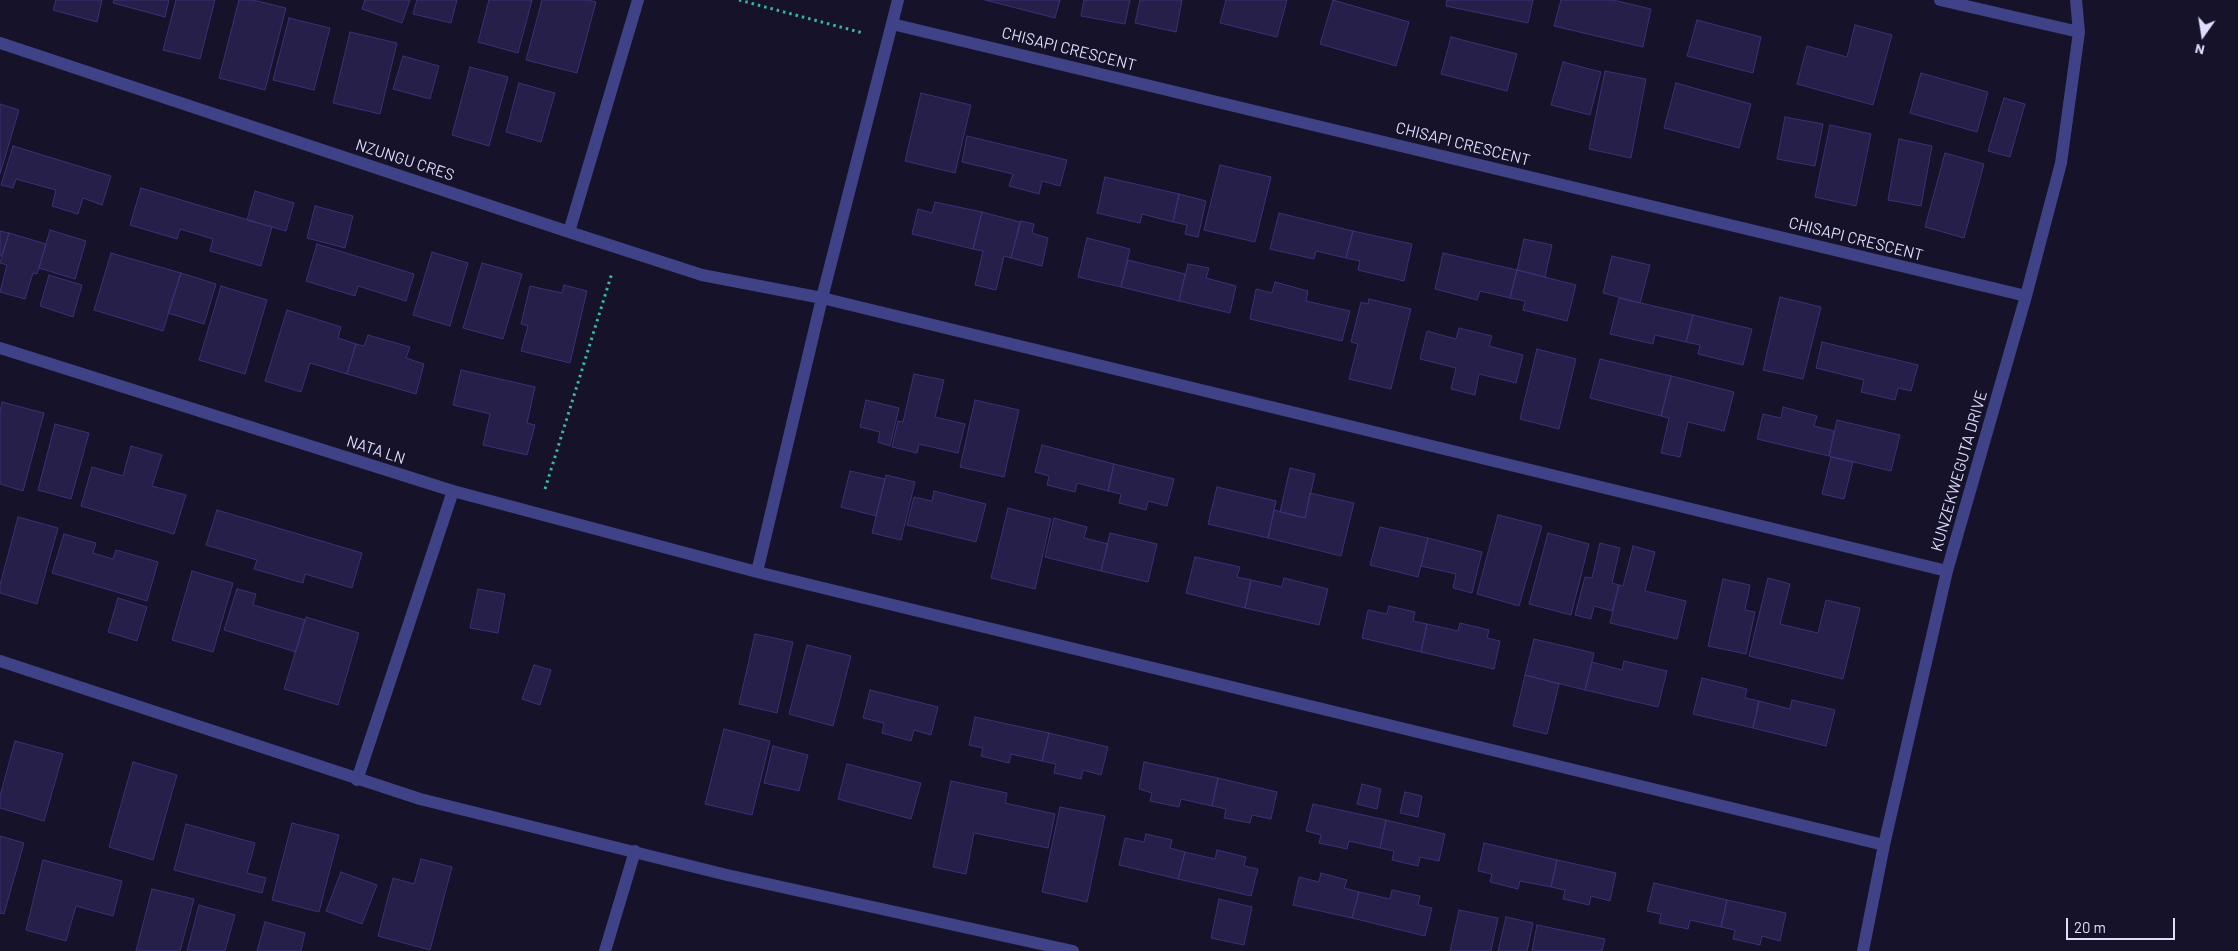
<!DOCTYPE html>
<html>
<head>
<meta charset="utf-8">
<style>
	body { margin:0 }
	#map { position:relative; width:2238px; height:951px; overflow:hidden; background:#15122a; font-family:Barlow,sans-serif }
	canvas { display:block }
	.north { position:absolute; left:2178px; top:10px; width:50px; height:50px; -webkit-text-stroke:4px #15122a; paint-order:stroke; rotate:193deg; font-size:14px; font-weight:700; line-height:20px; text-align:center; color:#deddfd }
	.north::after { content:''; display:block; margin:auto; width:18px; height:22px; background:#deddfd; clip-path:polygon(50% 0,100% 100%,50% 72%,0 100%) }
	.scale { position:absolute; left:2066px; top:918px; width:109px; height:22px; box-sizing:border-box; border:2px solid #deddfd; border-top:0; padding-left:6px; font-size:15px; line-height:18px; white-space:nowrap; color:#deddfd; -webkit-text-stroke:4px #15122a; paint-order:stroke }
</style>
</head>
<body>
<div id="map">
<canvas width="2238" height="951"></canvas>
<div class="north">N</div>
<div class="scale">20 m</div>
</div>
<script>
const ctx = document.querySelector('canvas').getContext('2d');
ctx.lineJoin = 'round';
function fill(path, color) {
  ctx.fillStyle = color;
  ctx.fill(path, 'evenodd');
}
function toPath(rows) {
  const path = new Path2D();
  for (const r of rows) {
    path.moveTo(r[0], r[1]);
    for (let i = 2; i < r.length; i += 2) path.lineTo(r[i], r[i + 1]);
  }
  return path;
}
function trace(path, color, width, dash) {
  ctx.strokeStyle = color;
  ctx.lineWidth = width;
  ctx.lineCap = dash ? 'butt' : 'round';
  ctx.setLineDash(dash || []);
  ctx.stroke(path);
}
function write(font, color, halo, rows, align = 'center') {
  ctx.font = font + ' Barlow,sans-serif';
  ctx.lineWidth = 4;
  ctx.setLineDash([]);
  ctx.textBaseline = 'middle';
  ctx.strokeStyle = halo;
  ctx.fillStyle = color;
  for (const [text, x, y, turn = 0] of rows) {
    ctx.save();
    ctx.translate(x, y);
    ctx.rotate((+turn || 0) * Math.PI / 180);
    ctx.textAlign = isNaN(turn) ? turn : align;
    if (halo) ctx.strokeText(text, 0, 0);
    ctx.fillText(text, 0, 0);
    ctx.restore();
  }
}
const building = toPath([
	[56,0,102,0,97,22,53,10,56,0],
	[114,0,169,0,165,17,113,3,114,0],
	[176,0,215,0,200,59,163,50,176,0],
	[239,0,253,0,286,8,265,90,219,78,239,0],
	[365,0,410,0,402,23,362,9,365,0],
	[417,0,457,0,451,23,413,14,417,0],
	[489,0,532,0,518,53,478,42,489,0],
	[542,0,588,0,596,2,577,73,526,60,542,0],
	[985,0,1060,0,1055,18,985,0],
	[1084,0,1130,0,1125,24,1081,16,1084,0],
	[1140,0,1182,0,1176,32,1135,23,1140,0],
	[1226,0,1287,0,1277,37,1220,23,1226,0],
	[1333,0,1409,22,1396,66,1320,44,1333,0],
	[1447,0,1533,0,1528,23,1446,6,1447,0],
	[1561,0,1613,0,1651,9,1643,47,1554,26,1561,0],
	[289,18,330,28,314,90,273,80,289,18],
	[1697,20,1761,37,1753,73,1687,56,1697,20],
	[1855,25,1892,35,1873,105,1797,84,1807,46,1847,57,1855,25],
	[350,32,397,43,380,114,333,103,350,32],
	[1451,37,1517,54,1507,91,1441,74,1451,37],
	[403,56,439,66,430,99,393,89,403,56],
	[1563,62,1601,72,1590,115,1551,105,1563,62],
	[470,67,508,77,489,146,452,135,470,67],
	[1605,71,1646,79,1631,158,1589,149,1605,71],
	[1921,73,1988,92,1977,132,1910,113,1921,73],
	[519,83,555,93,541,142,506,132,519,83],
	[1676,83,1751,104,1739,148,1664,128,1676,83],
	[921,93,971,105,955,173,905,161,921,93],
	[2004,98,2025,104,2010,157,1988,151,2004,98],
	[0,104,19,110,0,174,0,104],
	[1785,117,1823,124,1815,166,1777,159,1785,117],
	[1830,125,1871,134,1856,206,1815,197,1830,125],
	[967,136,1067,160,1060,186,1042,181,1039,194,1009,186,1013,174,962,162,967,136],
	[1899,139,1932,146,1921,206,1888,200,1899,139],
	[13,146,111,176,102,205,83,198,78,214,52,206,56,190,16,179,13,188,1,185,13,146],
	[1945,153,1984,164,1964,238,1925,227,1945,153],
	[1220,165,1271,177,1255,242,1204,230,1220,165],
	[1105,177,1179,194,1173,222,1142,214,1140,223,1097,213,1105,177],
	[141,188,272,227,261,266,210,251,213,239,180,229,177,239,130,225,141,188],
	[255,191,294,203,286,231,247,220,255,191],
	[1179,194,1206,201,1198,237,1185,234,1187,225,1173,222,1179,194],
	[935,202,982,212,973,249,912,234,918,209,932,213,935,202],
	[315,206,353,216,345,248,307,238,315,206],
	[982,212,1020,222,1011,258,1004,256,996,290,975,285,983,251,973,249,982,212],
	[1279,213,1353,231,1346,258,1316,251,1314,259,1270,249,1279,213],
	[1021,221,1034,224,1032,233,1048,238,1042,266,1011,258,1021,221],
	[50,230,86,241,75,279,39,268,50,230],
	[0,231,9,233,2,256,0,256,0,231],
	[1353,231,1412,244,1404,281,1358,270,1360,261,1346,258,1353,231],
	[9,233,46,244,37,274,33,273,25,299,0,292,7,265,0,263,9,233],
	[1087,238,1130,249,1121,287,1078,277,1087,238],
	[1524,239,1552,245,1545,277,1517,270,1524,239],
	[317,244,414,274,406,301,358,286,355,296,306,281,317,244],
	[432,252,468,263,450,326,413,315,432,252],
	[111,253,181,273,163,331,94,310,111,253],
	[1443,253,1517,270,1510,298,1480,291,1477,300,1435,289,1443,253],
	[1612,256,1650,265,1640,303,1603,293,1612,256],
	[1128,260,1185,274,1179,301,1121,287,1128,260],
	[482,263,522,274,503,339,463,328,482,263],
	[1188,264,1209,268,1206,278,1236,286,1230,313,1179,301,1188,264],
	[1517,270,1576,285,1567,321,1523,310,1525,301,1510,298,1517,270],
	[181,273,216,284,204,324,168,313,181,273],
	[49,275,82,285,73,317,40,306,49,275],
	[1275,282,1308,291,1306,301,1350,311,1342,341,1250,319,1256,289,1272,293,1275,282],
	[564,285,587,291,570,363,521,351,528,326,521,324,530,286,562,293,564,285],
	[221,286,267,300,245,374,199,360,221,286],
	[1780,297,1821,307,1803,379,1763,370,1780,297],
	[1619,298,1693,315,1686,342,1655,335,1653,344,1610,334,1619,298],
	[1369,299,1411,309,1391,389,1349,379,1358,344,1351,342,1361,302,1368,304,1369,299],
	[287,310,341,327,338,338,356,344,347,374,310,363,301,392,265,381,287,310],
	[1693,315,1752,329,1743,365,1698,354,1700,345,1686,342,1693,315],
	[1459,328,1492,336,1489,346,1523,355,1516,383,1479,374,1475,395,1451,389,1456,368,1420,359,1427,331,1456,339,1459,328],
	[368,335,410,347,406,358,424,364,416,394,347,374,356,344,364,346,368,335],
	[1822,342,1918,365,1911,391,1898,388,1895,400,1861,392,1864,380,1816,368,1822,342],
	[1537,349,1576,359,1559,429,1520,419,1537,349],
	[1600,359,1671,376,1661,416,1590,398,1600,359],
	[461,370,535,387,527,423,535,425,527,455,483,445,490,414,453,405,461,370],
	[914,374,944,380,935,417,965,424,958,453,919,444,917,453,892,447,898,421,903,422,914,374],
	[1671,376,1734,392,1724,431,1688,422,1680,457,1661,453,1669,418,1661,416,1671,376],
	[866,400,899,408,890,446,878,442,880,432,860,427,866,400],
	[975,400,1019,410,1004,477,960,467,975,400],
	[2,402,44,413,23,491,0,484,0,411,2,402],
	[1783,407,1817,416,1814,426,1834,431,1829,456,1757,439,1763,414,1781,418,1783,407],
	[1837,420,1900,435,1891,471,1829,456,1837,420],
	[55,424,89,433,71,499,38,490,55,424],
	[1042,445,1114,464,1108,491,1077,483,1075,492,1047,485,1049,476,1035,472,1042,445],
	[131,446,162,455,152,486,186,495,174,534,81,506,92,467,123,476,131,446],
	[1831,457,1853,462,1844,499,1822,494,1831,457],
	[1114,464,1174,479,1167,506,1148,501,1146,510,1119,503,1121,494,1108,491,1114,464],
	[1290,468,1315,474,1305,518,1280,512,1290,468],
	[850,471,885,479,876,516,841,507,850,471],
	[886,475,915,482,901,540,872,533,886,475],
	[1217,487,1276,501,1268,538,1208,524,1217,487],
	[934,491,986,504,976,542,907,525,914,497,932,501,934,491],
	[1310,493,1354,503,1341,556,1268,538,1274,510,1305,518,1310,493],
	[1008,508,1051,519,1035,589,991,578,1008,508],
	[217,510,362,553,352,588,305,574,303,583,254,569,257,560,206,545,217,510],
	[1498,515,1542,526,1519,606,1477,594,1498,515],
	[18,517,58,528,37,604,0,593,0,585,18,517],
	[1054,518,1087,527,1084,538,1108,544,1101,571,1045,557,1054,518],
	[1380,527,1428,538,1418,577,1370,565,1380,527],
	[1110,533,1157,544,1148,582,1101,571,1110,533],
	[1548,533,1589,544,1571,615,1529,604,1548,533],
	[64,534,96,543,93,553,113,559,116,550,158,562,147,601,52,573,64,534],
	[1428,538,1482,552,1472,593,1453,588,1456,574,1421,566,1428,538],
	[1600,543,1620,548,1612,583,1619,585,1612,611,1594,606,1591,619,1575,615,1585,577,1592,578,1600,543],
	[1633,546,1655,552,1645,591,1686,601,1677,639,1610,623,1619,585,1623,586,1633,546],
	[1195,557,1240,567,1237,577,1251,580,1245,608,1186,593,1195,557],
	[192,571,233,583,213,652,172,640,192,571],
	[1284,578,1328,589,1319,625,1245,608,1251,580,1282,587,1284,578],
	[1768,578,1790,584,1780,624,1818,633,1826,600,1860,608,1843,679,1749,656,1768,578],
	[1723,579,1750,585,1745,610,1755,612,1746,654,1708,646,1723,579],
	[237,589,256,594,253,605,305,620,296,652,224,630,237,589],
	[478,589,505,594,498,633,470,628,478,589],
	[118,598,147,607,137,641,108,632,118,598],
	[1389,606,1415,612,1413,621,1427,624,1421,652,1362,638,1368,610,1387,614,1389,606],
	[306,617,359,633,338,705,284,689,306,617],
	[1460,623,1489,630,1487,638,1500,641,1494,669,1421,652,1427,624,1458,631,1460,623],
	[755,634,793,642,777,713,739,704,755,634],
	[1534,639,1594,653,1585,690,1525,675,1534,639],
	[807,645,851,656,833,726,789,714,807,645],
	[1624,661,1667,671,1658,707,1585,690,1592,662,1622,670,1624,661],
	[534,665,551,670,540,705,522,699,534,665],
	[1525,675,1559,684,1547,734,1513,726,1525,675],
	[1702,678,1747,689,1745,698,1759,701,1753,728,1693,714,1702,678],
	[870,690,938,707,931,735,914,730,911,741,882,733,884,723,863,718,870,690],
	[1792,700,1835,710,1826,746,1753,728,1759,701,1790,709,1792,700],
	[975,717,1049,733,1042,761,1011,754,1009,763,981,756,983,748,969,745,975,717],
	[724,729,770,741,752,815,705,804,724,729],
	[1049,733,1108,747,1101,775,1083,770,1081,779,1054,773,1056,764,1042,761,1049,733],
	[15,741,63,754,44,821,0,808,0,796,15,741],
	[773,746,808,755,799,791,764,783,773,746],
	[133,762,177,775,153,860,109,847,133,762],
	[1144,762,1218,778,1212,806,1181,799,1179,807,1150,801,1152,793,1139,789,1144,762],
	[847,764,921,783,911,819,838,799,847,764],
	[1218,778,1277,792,1271,819,1252,815,1250,823,1224,818,1226,809,1212,806,1218,778],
	[951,781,1007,793,1005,803,1055,814,1048,848,974,833,966,874,933,867,951,781],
	[1362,784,1381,789,1377,809,1357,804,1362,784],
	[1405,792,1422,796,1418,817,1400,813,1405,792],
	[1313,804,1386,820,1380,848,1349,841,1347,849,1319,843,1321,835,1306,831,1313,804],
	[1060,807,1105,816,1087,902,1042,892,1060,807],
	[1386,820,1445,834,1439,861,1420,857,1418,866,1392,860,1394,851,1380,848,1386,820],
	[292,823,339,835,319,912,272,900,292,823],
	[186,824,255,843,247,873,266,878,262,893,174,870,186,824],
	[1146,834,1172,840,1170,848,1185,852,1178,879,1119,865,1125,838,1144,842,1146,834],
	[0,836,24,843,4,914,0,913,0,836],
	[1484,843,1557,860,1551,887,1520,881,1518,889,1490,882,1492,874,1478,871,1484,843],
	[1217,850,1246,857,1244,866,1258,869,1251,896,1178,879,1185,852,1215,859,1217,850],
	[421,859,452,867,430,950,378,936,393,878,414,884,421,859],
	[43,860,122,881,113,916,76,906,66,941,26,930,43,860],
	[1557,860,1616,873,1610,901,1591,896,1589,905,1563,899,1565,890,1551,887,1557,860],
	[341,872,377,885,362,924,326,911,341,872],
	[1321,873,1347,880,1344,888,1359,892,1352,918,1293,905,1299,877,1319,882,1321,873],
	[1654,883,1727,900,1721,927,1690,920,1688,929,1659,923,1661,914,1647,911,1654,883],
	[152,889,194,899,180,951,136,951,152,889],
	[1392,890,1420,896,1418,905,1432,908,1425,936,1352,918,1359,892,1390,899,1392,890],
	[1219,899,1252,907,1244,945,1211,938,1219,899],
	[1727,900,1786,913,1780,941,1762,936,1760,945,1733,939,1735,930,1721,927,1727,900],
	[199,905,235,915,225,951,187,951,199,905],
	[1459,910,1498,918,1491,951,1450,951,1459,910],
	[1506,917,1533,923,1527,951,1498,951,1506,917],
	[265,922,305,933,301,951,257,951,265,922],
	[1537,925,1605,939,1602,951,1532,951,1537,925]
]);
const path = toPath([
	[739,0,863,33],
	[545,489,612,273]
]);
const street = toPath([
	[1940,0,2079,32],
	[892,24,2026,296],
	[0,43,569,232,638,0],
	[569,232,702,275,822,298,1947,571],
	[0,348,453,491,757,572,1884,845],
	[757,572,822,298,898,0],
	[0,661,420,799,727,875,1073,951],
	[357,780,453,491],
	[605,951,635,851],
	[1863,951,1884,845,1947,571,2026,296,2061,163,2079,32,2076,0]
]);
const streetNames = [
	["CHISAPI CRESCENT",1069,49,14],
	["CHISAPI CRESCENT",1463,144,14],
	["NZUNGU CRES",405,160,18],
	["CHISAPI CRESCENT",1856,239,14],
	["NATA LN",376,450,18],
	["KUNZEKWEGUTA DRIVE",1959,471,-74]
];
fill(building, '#251f4a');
trace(building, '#3b3275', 1);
trace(path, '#37b8a7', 3, [2.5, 4]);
trace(street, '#404287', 12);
write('16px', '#deddfd', '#15122a', streetNames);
</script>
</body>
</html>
